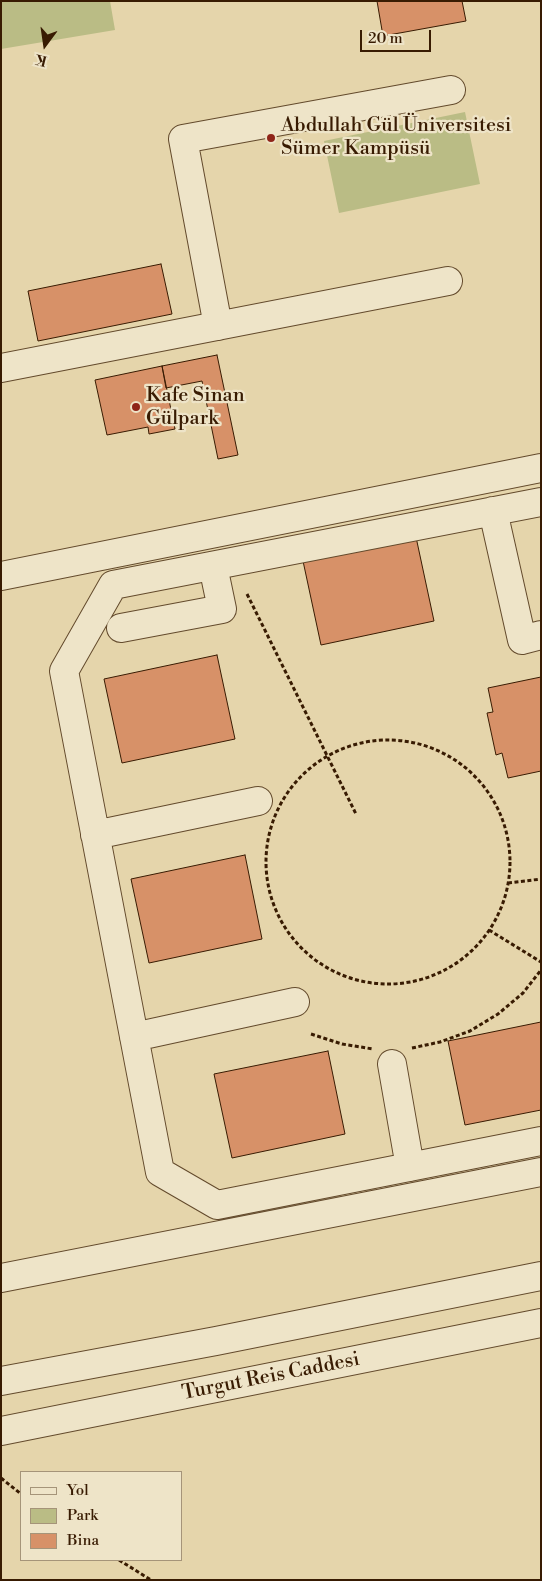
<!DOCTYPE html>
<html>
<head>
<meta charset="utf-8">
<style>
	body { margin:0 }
	#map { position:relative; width:542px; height:1581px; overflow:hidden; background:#e5d5ab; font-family:"Libre Bodoni",serif }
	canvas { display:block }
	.frame { position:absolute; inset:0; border:2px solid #381b02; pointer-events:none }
	.legend { position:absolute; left:20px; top:1471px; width:162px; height:90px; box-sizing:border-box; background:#eee4c8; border:1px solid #a59479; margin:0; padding:6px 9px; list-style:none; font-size:15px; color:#381b02 }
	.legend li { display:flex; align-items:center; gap:10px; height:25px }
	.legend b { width:25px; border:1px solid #a59479 }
	.north { position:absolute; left:20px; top:20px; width:50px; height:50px; -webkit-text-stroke:4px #eee4c8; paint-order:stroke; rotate:194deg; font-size:14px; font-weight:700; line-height:20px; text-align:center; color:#381b02 }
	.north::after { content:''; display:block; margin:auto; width:18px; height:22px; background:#381b02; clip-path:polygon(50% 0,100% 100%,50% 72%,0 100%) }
	.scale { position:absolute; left:360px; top:30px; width:71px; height:22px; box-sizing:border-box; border:2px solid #381b02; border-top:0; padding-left:6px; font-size:15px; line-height:18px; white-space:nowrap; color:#381b02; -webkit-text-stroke:4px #eee4c8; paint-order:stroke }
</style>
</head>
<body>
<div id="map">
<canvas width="542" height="1581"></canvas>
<div class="frame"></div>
<ul class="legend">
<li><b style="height:6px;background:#eee4c8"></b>Yol</li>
<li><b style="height:14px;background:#babc85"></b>Park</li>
<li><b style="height:14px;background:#d79168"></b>Bina</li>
</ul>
<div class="north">K</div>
<div class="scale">20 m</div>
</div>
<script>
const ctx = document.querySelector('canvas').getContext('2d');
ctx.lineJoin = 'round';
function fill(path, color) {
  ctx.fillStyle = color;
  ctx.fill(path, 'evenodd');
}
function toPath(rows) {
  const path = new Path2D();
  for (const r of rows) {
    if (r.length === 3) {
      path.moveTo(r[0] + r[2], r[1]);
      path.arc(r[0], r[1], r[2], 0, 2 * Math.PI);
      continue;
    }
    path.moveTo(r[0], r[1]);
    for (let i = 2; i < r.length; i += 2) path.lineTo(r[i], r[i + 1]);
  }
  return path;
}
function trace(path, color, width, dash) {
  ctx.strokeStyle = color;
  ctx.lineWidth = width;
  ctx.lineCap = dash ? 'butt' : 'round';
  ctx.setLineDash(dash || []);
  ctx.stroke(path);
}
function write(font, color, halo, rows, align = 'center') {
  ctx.font = font + ' "Libre Bodoni",serif';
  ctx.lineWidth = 4.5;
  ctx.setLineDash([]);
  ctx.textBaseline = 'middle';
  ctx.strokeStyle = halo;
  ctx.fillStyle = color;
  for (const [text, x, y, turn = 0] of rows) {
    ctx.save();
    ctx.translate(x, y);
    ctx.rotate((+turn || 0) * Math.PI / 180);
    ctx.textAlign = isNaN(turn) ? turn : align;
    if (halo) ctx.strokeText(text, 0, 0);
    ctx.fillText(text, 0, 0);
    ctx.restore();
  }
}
const green = toPath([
	[1,1,110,1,115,30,1,49],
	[465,112,480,184,339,213,324,141]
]);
const building = toPath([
	[377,1,462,1,466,21,383,36,377,1],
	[161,264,172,314,38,341,28,291,161,264],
	[217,355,238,455,218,459,202,381,166,388,162,366,217,355],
	[162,366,175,429,149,434,148,427,107,435,95,380,162,366],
	[416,537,434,621,321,645,303,561,416,537],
	[217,655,235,739,122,763,104,679,217,655],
	[541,677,541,771,508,778,502,753,496,755,487,713,493,712,488,688,541,677],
	[245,855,262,939,149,963,131,879,245,855],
	[541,1022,541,1110,465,1125,448,1041,541,1022],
	[328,1051,345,1134,232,1158,214,1074,328,1051]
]);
const path = toPath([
	[247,594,356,814],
	[388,862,122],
	[508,883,541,879],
	[489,930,541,962],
	[311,1034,342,1044,373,1049],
	[412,1048,440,1042,470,1031,498,1014,523,993,541,970],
	[1,1478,21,1494],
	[119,1560,151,1580]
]);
const minor = toPath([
	[218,326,183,139,451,90],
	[1,368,448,281],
	[541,502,113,585,64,671,160,1172,217,1205,541,1141],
	[493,511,522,640,541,635],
	[1,576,541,468],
	[121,628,222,609,213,566],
	[95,835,258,801],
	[134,1037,295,1002],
	[392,1064,410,1167],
	[1,1278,541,1172],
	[1,1381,216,1341,541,1276],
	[1,1431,541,1323]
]);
const markers = [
	[271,138,5,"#8f2418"],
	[136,407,5,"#8f2418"]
];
const poiNames = [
	["Abdullah Gül Üniversitesi",281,126],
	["Sümer Kampüsü",281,149],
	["Kafe Sinan",146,396],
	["Gülpark",146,419]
];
const streetNames = [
	["Turgut Reis Caddesi",271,1377,-11]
];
fill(green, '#babc85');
fill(building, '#d79168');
trace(building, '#381b02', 1);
trace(minor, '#634a2c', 30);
trace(path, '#381b02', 3, [4, 2.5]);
trace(minor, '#eee4c8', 28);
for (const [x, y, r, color] of markers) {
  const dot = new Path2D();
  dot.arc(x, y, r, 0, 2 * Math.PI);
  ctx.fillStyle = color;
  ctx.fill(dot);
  trace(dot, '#eee4c8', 2);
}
write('20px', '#381b02', '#eee4c8', poiNames, 'left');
write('20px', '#381b02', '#eee4c8', streetNames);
</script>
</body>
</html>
